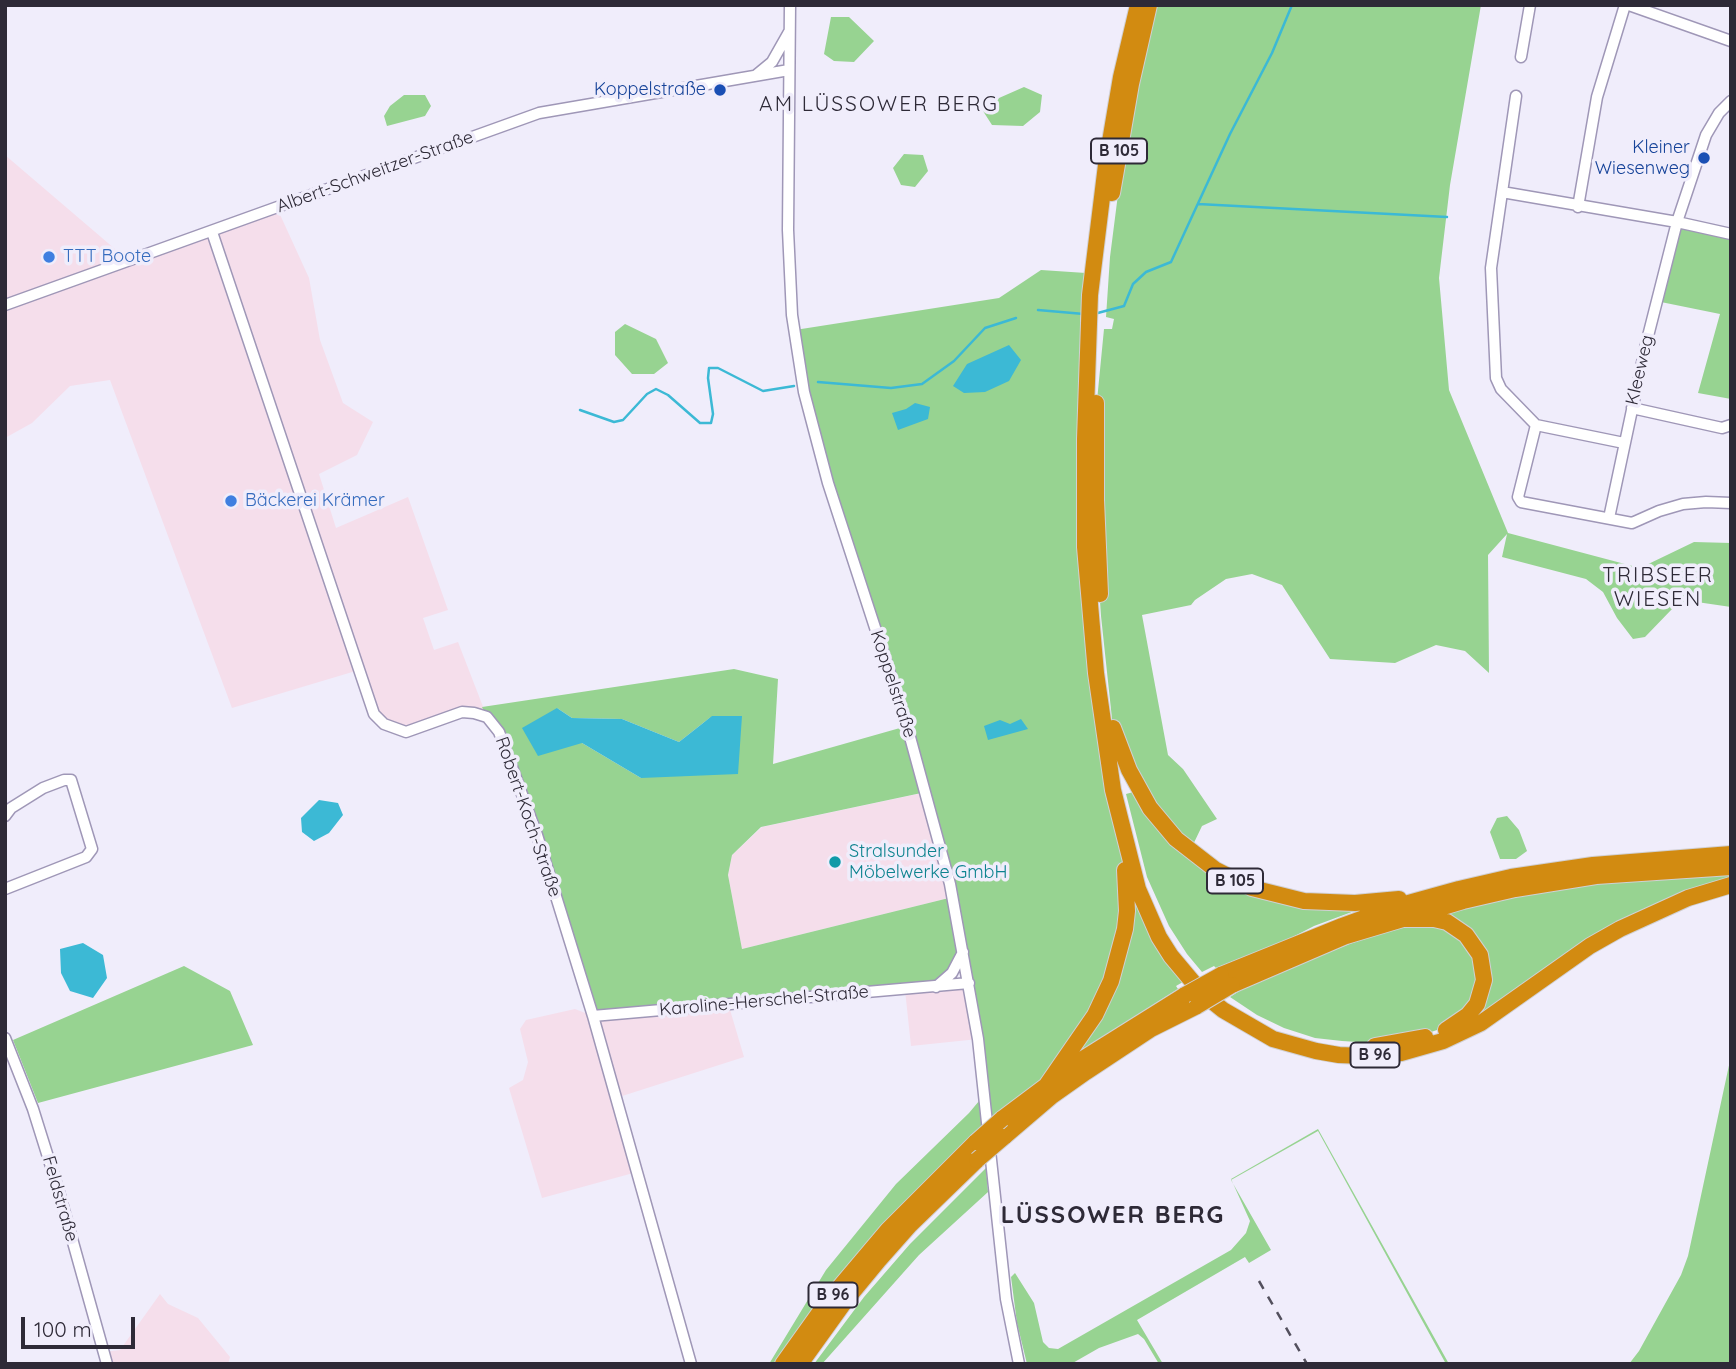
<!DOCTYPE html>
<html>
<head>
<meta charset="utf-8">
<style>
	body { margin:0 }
	#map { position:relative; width:1736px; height:1369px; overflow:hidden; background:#f0edfb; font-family:Quicksand,sans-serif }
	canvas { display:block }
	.frame { position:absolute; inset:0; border:7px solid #2e2a37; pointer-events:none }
	.scale { position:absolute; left:21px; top:1317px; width:114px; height:32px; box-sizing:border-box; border:4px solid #2e2a37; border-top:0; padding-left:9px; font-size:21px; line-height:24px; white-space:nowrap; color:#2e2a37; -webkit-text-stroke:5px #f0edfb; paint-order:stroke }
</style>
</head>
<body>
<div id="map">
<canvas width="1736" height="1369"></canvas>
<div class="frame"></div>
<div class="scale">100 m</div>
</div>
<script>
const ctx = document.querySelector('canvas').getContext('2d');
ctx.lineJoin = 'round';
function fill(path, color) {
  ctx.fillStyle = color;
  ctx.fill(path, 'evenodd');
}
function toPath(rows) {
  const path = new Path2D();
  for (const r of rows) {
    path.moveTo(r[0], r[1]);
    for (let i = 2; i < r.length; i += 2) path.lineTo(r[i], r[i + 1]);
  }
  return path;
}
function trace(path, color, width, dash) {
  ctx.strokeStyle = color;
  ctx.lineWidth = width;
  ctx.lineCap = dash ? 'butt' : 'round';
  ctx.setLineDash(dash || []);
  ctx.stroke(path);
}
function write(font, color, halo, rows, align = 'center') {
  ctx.font = font + ' Quicksand,sans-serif';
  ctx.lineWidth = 7;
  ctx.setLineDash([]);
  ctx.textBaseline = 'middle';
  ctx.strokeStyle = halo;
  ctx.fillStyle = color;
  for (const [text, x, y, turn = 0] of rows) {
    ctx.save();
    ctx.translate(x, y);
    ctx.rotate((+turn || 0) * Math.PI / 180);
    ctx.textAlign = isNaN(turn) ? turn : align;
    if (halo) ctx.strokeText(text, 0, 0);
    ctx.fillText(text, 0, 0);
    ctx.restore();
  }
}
const commercial = toPath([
	[5,155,115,249,117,265,277,208,309,278,320,340,343,403,373,422,357,455,319,474,336,528,408,497,448,610,423,618,434,650,458,642,487,717,474,713,406,732,384,724,359,670,232,708,110,380,70,386,32,423,5,438],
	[927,792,953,897,742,949,728,875,732,855,762,827],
	[969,983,978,1039,911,1046,905,990],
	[728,1003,744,1057,616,1098,637,1172,542,1198,509,1088,523,1080,528,1062,520,1029,526,1020,575,1009,593,1016],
	[160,1294,168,1304,198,1318,230,1357,228,1364,107,1364,104,1352,120,1350]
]);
const green = toPath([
	[1154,5,1481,5,1450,185,1439,278,1449,390,1508,533,1640,568,1694,542,1731,543,1731,607,1690,601,1673,608,1645,637,1633,639,1617,618,1603,592,1586,579,1502,557,1507,534,1488,555,1489,673,1465,651,1436,645,1395,663,1330,659,1282,585,1252,574,1226,579,1195,600,1191,605,1142,615,1168,755,1183,769,1217,819,1202,826,1190,851,1176,839,1113,728,1101,616,1097,557,1096,411,1104,329,1112,329,1114,319,1106,317,1110,257,1122,163],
	[831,17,849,17,874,41,854,62,834,61,824,54],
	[1024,87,1042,95,1040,112,1023,126,992,125,983,111,999,98],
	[404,95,425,95,431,106,425,116,387,126,384,116,390,106],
	[904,154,923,155,928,171,915,187,901,185,893,168],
	[1677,222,1731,234,1731,399,1698,393,1720,314,1656,301],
	[1041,270,1086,273,1080,322,1087,328,1085,495,1126,872,1125,929,1083,1035,783,1364,769,1364,826,1270,896,1184,969,1113,984,1095,963,953,936,987,593,1016,519,783,482,707,734,669,778,679,773,764,907,726,828,483,795,330,999,298],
	[557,708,572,718,622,719,679,742,712,716,641,778,582,743],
	[926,792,953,897,742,949,728,875,732,855,761,827],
	[625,324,656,339,668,363,654,374,632,374,615,355,615,332],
	[1137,791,1155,819,1248,889,1376,903,1314,926,1289,939,1216,968,1214,966,1202,972,1187,954,1169,926,1147,877,1126,794],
	[1507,816,1519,830,1527,851,1516,859,1500,859,1490,832,1497,818],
	[1731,874,1731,882,1672,901,1646,912,1596,939,1515,996,1463,1028,1445,1037,1411,1047,1358,1053,1299,1044,1265,1031,1220,1003,1223,1001,1258,1023,1278,1032,1319,1045,1366,1049,1410,1044,1434,1038,1458,1028,1471,1017,1481,1004,1486,990,1488,973,1481,946,1466,928,1438,914,1544,891,1586,885,1648,878],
	[1130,881,1188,979,1176,986,1178,989,1077,1053,1096,1021],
	[1414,923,1450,926,1480,960,1475,1000,1446,1027,1413,1038,1374,1043,1342,1041,1315,1038,1284,1028,1257,1015,1230,997,1241,990,1305,962,1352,943],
	[184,966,230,991,253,1045,38,1103,13,1040],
	[1731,1056,1731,1364,1629,1364,1639,1351,1681,1275,1688,1256],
	[1318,1129,1449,1364,1446,1364,1318,1131,1231,1180,1271,1250,1249,1263,1245,1257,1137,1320,1163,1364,1159,1364,1144,1339,1138,1334,1099,1348,1071,1364,1027,1364,1017,1323,1011,1277,1015,1273,1034,1303,1043,1342,1049,1348,1058,1349,1231,1250,1246,1233,1250,1221,1231,1179],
	[986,1168,988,1192,919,1255,822,1364,814,1364,864,1297,910,1244]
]);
const water = toPath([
	[1009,345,1021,360,1009,381,985,392,964,393,953,386,967,364],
	[915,403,930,407,928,419,898,430,892,413,906,409],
	[557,708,572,718,622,719,679,742,712,716,742,716,738,774,641,778,582,743,538,756,522,728],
	[1021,719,1028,729,988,740,984,726,1000,720,1010,724],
	[319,800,338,803,343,815,329,833,314,841,302,832,301,818],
	[83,943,103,955,107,978,93,998,70,991,61,973,60,949]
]);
const stream = toPath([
	[1198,204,1447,217],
	[1038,310,1084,314],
	[1094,314,1124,306,1133,284,1146,272,1171,262,1230,134,1272,53,1292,5],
	[818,382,891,388,922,384,954,361,985,328,1016,318],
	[580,410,614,422,623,420,647,394,656,389,668,395,700,423,711,423,713,414,708,378,709,368,718,368,763,391,794,386]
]);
const minor = toPath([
	[790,5,788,230,792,315,804,392,828,483,907,726,950,884,978,1039,1006,1299,1019,1364],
	[1629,5,1731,41],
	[1521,57,1530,5],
	[755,76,772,62,789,32],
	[1516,96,1491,268,1496,378,1501,389,1536,425,1624,443],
	[1502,192,1677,222,1731,234],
	[1578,207,1597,97,1625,5],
	[212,232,374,714,384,724,406,732,462,712,474,713,487,717,499,732,537,835,593,1016,691,1364],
	[5,305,539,113,789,70],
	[1632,408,1722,428,1731,425],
	[1536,425,1518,497,1521,502,1632,523,1659,511,1683,504,1706,502,1731,503],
	[1609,518,1646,344,1677,222,1706,135,1719,113,1731,101],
	[5,816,11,808,43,788,64,780,71,780,92,849,86,857,5,889],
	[936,987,952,973,963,952],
	[593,1016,969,983],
	[5,1038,33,1109,59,1192,107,1364]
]);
const highway = toPath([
	[1138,5,1121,77,1106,165,1090,295,1085,439,1085,547,1096,673,1113,790,1138,889,1159,937,1171,956,1202,993,1223,1010,1273,1039,1316,1051,1339,1055,1363,1056,1401,1053,1443,1041,1481,1023,1590,946,1620,929,1688,898,1731,885],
	[1112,193,1131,84,1149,5],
	[1096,403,1096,500,1100,594],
	[1113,728,1129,770,1150,808,1176,839,1216,870,1252,888,1304,901,1355,903,1399,899],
	[1400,919,1434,919,1447,922,1466,935,1480,955,1484,980,1477,1004,1468,1015,1446,1030],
	[1221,975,1342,926,1394,907,1459,889,1511,877,1593,865,1731,854],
	[1232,985,1346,936,1463,901,1515,889,1596,876,1731,867],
	[1375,1046,1425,1037],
	[1046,1086,1095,1015,1111,981,1125,929,1127,911,1125,870],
	[1002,1119,1078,1062,1185,995],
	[1004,1137,1052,1096,1086,1072,1151,1029,1197,1006],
	[783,1364,828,1301,888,1230,976,1142],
	[800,1364,846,1300,879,1260,910,1225,977,1160]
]);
const rail = toPath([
	[1259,1281,1307,1364]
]);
const highwayBridge = toPath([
	[1185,995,1221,975],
	[1197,1006,1232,985],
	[976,1142,1002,1119],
	[977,1160,1004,1137]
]);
const markers = [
	[720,90,7,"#1a4fb4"],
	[1704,158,7,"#1a4fb4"],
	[49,257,7,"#3f7fe0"],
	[231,501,7,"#3f7fe0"],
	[835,862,7,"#0f9aa8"]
];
const shields = [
	[1119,151,56],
	[1235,881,56],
	[1375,1055,49],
	[833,1295,49]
];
const shieldNames = [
	["B 105",1119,151],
	["B 105",1235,881],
	["B 96",1375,1055],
	["B 96",833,1295]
];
const transitNames = [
	["Koppelstraße",706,90],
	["Kleiner",1690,148],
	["Wiesenweg",1690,169]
];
const streetNames = [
	["Albert-Schweitzer-Straße",375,172,-20],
	["Kleeweg",1640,370,-77],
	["Koppelstraße",893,684,72],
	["Robert-Koch-Straße",528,817,71],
	["Karoline-Herschel-Straße",764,1001,-5],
	["Feldstraße",60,1199,74]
];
const shopNames = [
	["TTT Boote",63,257],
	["Bäckerei Krämer",245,501]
];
const cultureNames = [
	["Stralsunder",849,852],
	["Möbelwerke GmbH",849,873]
];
const quarterNames = [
	["AM LÜSSOWER BERG",879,105],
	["TRIBSEER",1658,576],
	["WIESEN",1658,600]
];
const districtNames = [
	["LÜSSOWER BERG",1113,1216]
];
fill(commercial, '#f5deeb');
fill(green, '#97d391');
fill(water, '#3cb9d5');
trace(stream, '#3cb9d5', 2.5);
trace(minor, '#9f97b7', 13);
trace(highway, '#d1d0d3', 18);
trace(minor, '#fff', 10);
trace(highway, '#d28b11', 16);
trace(rail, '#53505d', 2.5, [9, 9]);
trace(highwayBridge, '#d1d0d3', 18, []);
trace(highwayBridge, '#d28b11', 16);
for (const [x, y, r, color] of markers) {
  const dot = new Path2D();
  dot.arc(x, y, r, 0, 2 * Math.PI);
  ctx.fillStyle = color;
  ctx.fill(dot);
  trace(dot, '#f0edfb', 2.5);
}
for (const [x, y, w] of shields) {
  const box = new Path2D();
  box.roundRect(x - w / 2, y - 12.5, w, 25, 5);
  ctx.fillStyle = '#f0edfb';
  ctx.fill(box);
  trace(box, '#2e2a37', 2);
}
write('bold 16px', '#2e2a37', null, shieldNames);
write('18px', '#164399', '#f0edfb', transitNames, 'right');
write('18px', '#2e2a37', '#f0edfb', streetNames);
write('18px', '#366cbe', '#f0edfb', shopNames, 'left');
write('18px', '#0d838f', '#f0edfb', cultureNames, 'left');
ctx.letterSpacing = '2px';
write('21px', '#2e2a37', '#f0edfb', quarterNames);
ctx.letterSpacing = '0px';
ctx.letterSpacing = '2px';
write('bold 24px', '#2e2a37', '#f0edfb', districtNames);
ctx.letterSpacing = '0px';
</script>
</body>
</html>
